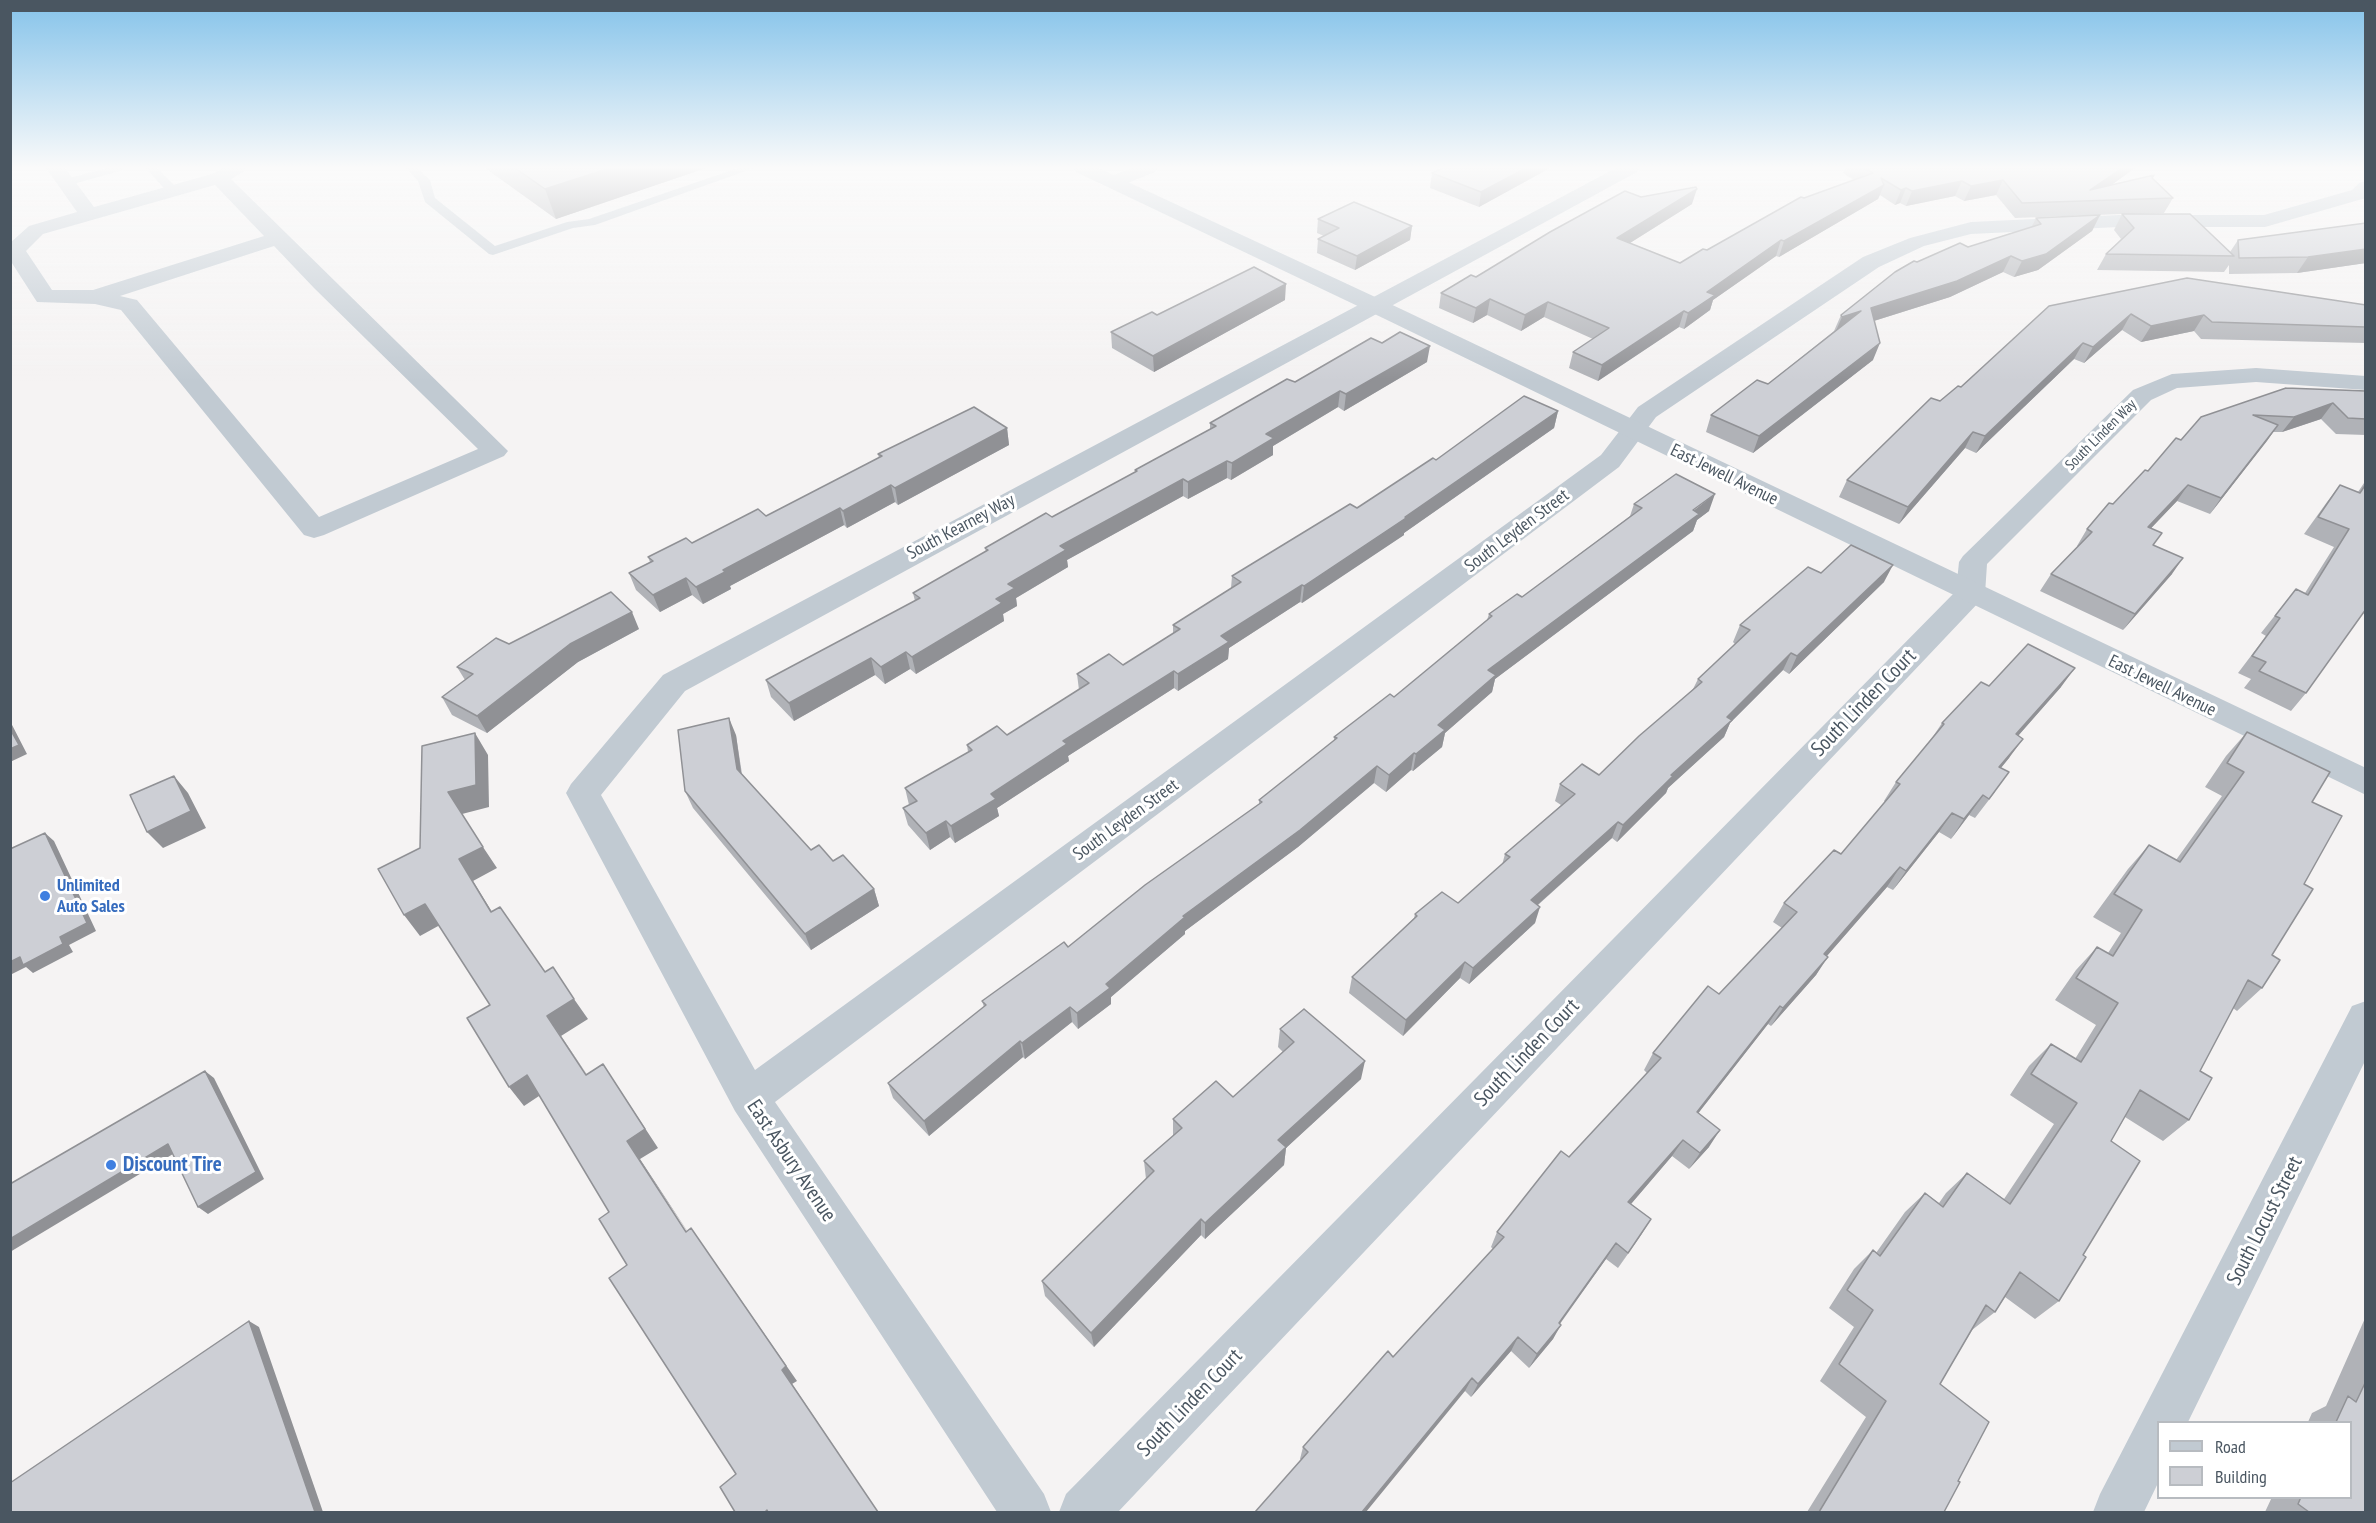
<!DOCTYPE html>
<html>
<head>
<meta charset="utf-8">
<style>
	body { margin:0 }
	#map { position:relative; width:2376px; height:1523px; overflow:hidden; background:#f5f3f3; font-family:"PT Sans Narrow",sans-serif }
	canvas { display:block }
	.frame { position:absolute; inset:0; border:12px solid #4a5661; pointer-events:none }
	.legend { position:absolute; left:2157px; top:1421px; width:195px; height:78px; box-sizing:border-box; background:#fff; border:2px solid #b7bbc0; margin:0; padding:8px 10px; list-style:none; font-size:18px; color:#4a5661 }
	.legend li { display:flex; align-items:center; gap:12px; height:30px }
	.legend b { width:30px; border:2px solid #b7bbc0 }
</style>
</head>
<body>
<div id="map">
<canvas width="2376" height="1523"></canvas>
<div class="frame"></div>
<ul class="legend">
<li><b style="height:8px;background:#c1cad2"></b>Road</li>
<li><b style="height:16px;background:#cdcfd5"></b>Building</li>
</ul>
</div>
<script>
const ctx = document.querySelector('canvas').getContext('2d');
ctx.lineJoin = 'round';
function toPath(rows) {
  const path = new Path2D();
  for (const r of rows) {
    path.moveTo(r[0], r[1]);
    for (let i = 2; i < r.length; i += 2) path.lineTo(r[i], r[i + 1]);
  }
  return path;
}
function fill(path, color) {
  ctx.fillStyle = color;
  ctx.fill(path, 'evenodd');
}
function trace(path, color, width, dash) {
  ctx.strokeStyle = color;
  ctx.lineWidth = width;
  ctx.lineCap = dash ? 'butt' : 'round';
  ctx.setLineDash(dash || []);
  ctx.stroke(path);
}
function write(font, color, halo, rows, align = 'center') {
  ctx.font = font + ' "PT Sans Narrow",sans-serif';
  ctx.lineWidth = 6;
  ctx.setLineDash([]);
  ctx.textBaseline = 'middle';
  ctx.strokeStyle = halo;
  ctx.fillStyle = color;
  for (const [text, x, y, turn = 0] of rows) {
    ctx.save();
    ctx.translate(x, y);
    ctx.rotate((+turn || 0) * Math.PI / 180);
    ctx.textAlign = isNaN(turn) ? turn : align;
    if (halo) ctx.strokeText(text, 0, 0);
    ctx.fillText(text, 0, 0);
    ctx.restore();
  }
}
const service = toPath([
	[107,168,125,168,123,170,66,186,60,182,62,180,107,168],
	[146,168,157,168,177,188,177,194,169,194,146,168],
	[406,168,417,168,430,180,435,198,495,246,567,222,589,219,738,168,754,168,595,225,573,228,493,255,489,254,425,202,418,181,406,168]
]);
const minor = toPath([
	[46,168,65,168,94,207,212,174,223,168,245,168,243,172,231,179,508,451,504,456,324,535,314,538,304,535,121,310,95,304,37,302,10,260,10,243,29,226,77,212,46,168],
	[215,185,264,236,93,290,52,290,26,251,43,234,215,185],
	[274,246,314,288,478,449,319,517,137,300,120,296,274,246],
	[1132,168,1158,168,1155,172,1120,186,1106,186,1103,182,1106,178,1132,168],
	[1616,168,1640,168,1637,172,685,691,601,795,755,1070,1601,455,1638,407,1863,257,1910,238,1971,222,2119,215,2264,215,2352,190,2359,183,2366,181,2366,198,2265,227,2119,227,1971,234,1924,246,1879,267,1656,417,1619,467,775,1102,1044,1494,1051,1512,997,1512,735,1111,566,793,571,784,663,675,1616,168],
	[2256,368,2366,376,2366,390,2256,382,2177,388,2151,400,1987,564,1985,594,1980,601,1118,1512,1059,1512,1066,1494,1956,591,1959,562,1963,556,2133,390,2172,374,2256,368],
	[2366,1001,2366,1059,2188,1422,2158,1422,2158,1483,2144,1512,2093,1512,2100,1494,2352,1006,2366,1001]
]);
const tertiary = toPath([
	[1073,168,1098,168,1401,309,2366,768,2366,795,1385,319,1076,172,1073,168]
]);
const wall = toPath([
	[485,168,706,168,556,219],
	[1443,168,1550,168,1479,207,1430,188,1432,173],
	[1845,168,2135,168,2110,186,2153,178,2173,198,2164,213,2131,214,2230,252,2238,240,2366,223,2366,263,2297,273,2229,274,2229,265,2224,272,2097,270,2106,254,2121,239,2114,230,2122,214,2015,218,1996,195,1964,201,1955,196,1906,206,1900,203,1895,205,1880,195,1878,199,1779,257,1776,256,1713,300,1710,310,1684,329,1679,327,1598,381,1569,368,1573,352,1593,339,1544,317,1521,331,1487,315,1473,323,1439,308,1441,293,1641,197,1692,204,1630,243,1680,263,1707,250,1804,198,1854,180,1843,173],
	[2100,215,2092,231,2038,270,2014,277,2003,272,1950,297,1874,321,1873,360,1753,453,1706,432,1711,415,1768,384,1834,331,1841,315,1917,262,2031,228,2036,218],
	[1318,219,1412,226,1410,240,1355,270,1317,253,1318,239,1324,236,1317,233],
	[1285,300,1154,372,1112,348,1111,332,1157,315],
	[2366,305,2366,343,2201,339,2194,331,2141,342,2122,330,2084,363,2074,359,1976,453,1965,448,1899,524,1839,497,1847,480,1940,401,1961,387,2049,306],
	[1427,362,1344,411,1338,407,1273,446,1273,455,1231,480,1227,478,1188,499,1183,496,1067,560,1068,567,1016,598,1017,606,1003,614,1004,621,916,674,910,669,885,684,875,675,794,721,771,697,766,680,915,601,913,593,986,552,985,548,1052,517,1135,473,1135,470,1210,429,1210,423,1295,382],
	[2366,391,2366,435,2336,434,2321,419,2282,432,2273,432,2210,514,2177,501,2151,528,2154,545,2172,574,2123,630,2040,591,2051,574,2078,546,2077,546,2087,529,2113,504,2181,440,2201,417],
	[1558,411,1554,428,1404,533,1404,535,1302,603,1300,602,1229,648,1228,659,1178,691,1174,688,1068,756,1069,761,997,808,999,816,955,843,950,837,930,850,908,825,903,808,909,805,905,788,968,752,967,745,1007,735,1079,690,1077,674,1123,665,1173,634,1173,625,1231,588,1232,576,1357,508,1436,460],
	[1007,428,1009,445,898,505,895,502,847,528,844,525,730,586,731,589,703,604,692,595,660,612,636,590,629,573,650,562,648,557,692,543,766,516,879,458,878,454],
	[2366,480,2366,613,2365,614,2362,613,2306,693,2291,711,2244,688,2251,679,2238,673,2266,636,2261,633,2296,589,2305,593,2334,547,2304,534,2327,502,2340,485,2358,492],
	[1634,504,1709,511,1697,520,1693,531,1495,679,1492,692,1445,733,1442,747,1413,771,1411,770,1386,792,1374,783,1298,847,1185,931,1185,934,1111,997,1111,1004,1078,1029,1072,1022,1025,1059,1023,1057,929,1136,893,1098,888,1083,984,1007,982,1001,1068,947,1259,805,1259,800,1334,741,1334,737,1394,697,1487,620,1489,614,1522,597,1630,516],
	[1821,573,1884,582,1789,674,1783,670,1730,723,1724,737,1668,788,1666,793,1617,842,1612,838,1538,905,1535,923,1469,984,1460,978,1403,1036,1349,993,1352,977,1414,918,1415,914,1458,903,1502,865,1505,854,1561,805,1555,801,1560,784,1599,775,1693,689,1698,679,1735,644,1733,642,1740,625],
	[639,629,578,662,487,733,452,715,442,697,465,680,457,667,509,644],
	[1989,686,2061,687,2018,736,2009,758,2001,768,1995,792,1975,818,1969,815,1951,839,1939,832,1893,890,1887,887,1827,956,1816,975,1771,1026,1768,1024,1698,1113,1709,1147,1689,1169,1672,1156,1631,1204,1651,1219,1618,1268,1606,1259,1560,1324,1553,1339,1529,1368,1511,1351,1471,1397,1465,1391,1301,1460,1300,1459,1303,1447,1393,1357,1493,1249,1491,1247,1497,1232,1569,1157,1647,1073,1644,1070,1653,1053,1719,994,1782,928,1773,922,1784,903,1841,854,1885,802,1884,801,1896,782,1932,738,1942,723],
	[2247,732,2312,802,2304,884,2272,955,2262,988,2237,1011,2233,1008,2200,1071,2189,1120,2163,1141,2125,1117,2111,1141,2083,1255,2059,1301,2035,1319,2005,1297,1995,1312,1972,1330,1940,1384,1958,1481,1944,1512,1807,1512,1866,1417,1820,1381,1854,1327,1829,1308,1854,1269,1873,1250,1876,1253,1905,1212,1925,1193,1939,1203,1946,1193,1967,1173,2004,1199,2054,1124,2010,1095,2029,1066,2051,1044,2075,1059,2096,1025,2055,1000,2076,970,2097,947,2108,953,2121,933,2093,917,2128,869,2149,845,2176,860,2222,796,2205,787,2226,756],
	[736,735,742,774,811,850,833,861,874,889,879,906,811,950,693,808,685,791],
	[1280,1029,1361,1079,1286,1148,1284,1165,1205,1239,1201,1235,1094,1347,1045,1296,1042,1281,1146,1179,1144,1161,1173,1136,1173,1119,1233,1097,1283,1052,1278,1047],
	[2366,1316,2366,1512,2265,1512,2272,1497,2350,1497,2350,1422,2308,1422,2312,1413,2326,1406]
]);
const shadedWall = toPath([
	[610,168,706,168,556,219,545,189],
	[1526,168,1550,168,1479,207,1481,192],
	[2122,168,2135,168,2089,201,2090,190],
	[2003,180,1996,195,1964,201,1971,186],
	[1962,181,1955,196,1906,206,1912,191],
	[1884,185,1878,199,1779,257,1784,241],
	[1906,188,1900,203,1895,205,1901,190],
	[1697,189,1692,204,1614,253,1617,238],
	[2100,215,2092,231,2038,270,2014,277,2022,261],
	[1412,226,1410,240,1355,270,1357,256],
	[1781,240,1776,256,1713,300,1710,310,1684,329,1688,313,1707,292],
	[2366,249,2366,263,2297,273,2308,257],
	[2011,256,2003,272,1950,297,1864,324,1871,308],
	[1286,284,1285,300,1154,372,1153,356],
	[1490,299,1487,315,1473,323,1476,308],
	[1548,302,1544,317,1521,331,1525,315],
	[1684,311,1679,327,1598,381,1602,365],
	[1861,311,1835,333,1842,317],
	[2131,314,2122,330,2084,363,2093,347],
	[2204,315,2194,331,2141,342,2151,326],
	[1880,343,1873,360,1753,453,1759,436],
	[2083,343,2074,359,1976,453,1985,436],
	[1430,346,1427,362,1344,411,1346,394],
	[1340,391,1338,407,1273,446,1273,455,1231,480,1232,463,1266,434],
	[2333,403,2321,419,2282,432,2294,417],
	[1558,411,1554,428,1404,533,1404,535,1302,603,1304,586],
	[2278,425,2267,441,2210,514,2221,498],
	[1007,428,1009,445,898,505,895,488],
	[1973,432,1965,448,1899,524,1908,507],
	[1227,461,1227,478,1188,499,1188,482],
	[1183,479,1183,496,1067,560,1068,567,1016,598,1017,606,1003,614,1004,621,916,674,912,657,996,599,1008,584,1060,546],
	[891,485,895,502,847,528,843,511],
	[2188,485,2177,501,2137,543,2148,527],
	[1715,494,1709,511,1697,520,1693,531,1495,679,1492,692,1445,733,1442,747,1413,771,1416,754,1438,725,1488,670],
	[840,508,844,525,730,586,731,589,703,604,696,587,723,570],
	[2183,558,2172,574,2123,630,2135,614],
	[1893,565,1884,582,1789,674,1797,656],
	[686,578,692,595,660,612,653,595],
	[1302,585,1300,602,1229,648,1228,659,1178,691,1178,674,1221,636],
	[632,612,639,629,578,662,487,733,477,716,570,644],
	[906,652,910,669,885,684,881,667],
	[1791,653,1783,670,1730,723,1724,737,1668,788,1666,793,1617,842,1623,825,1727,717],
	[871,658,875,675,794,721,789,703],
	[2075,668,2061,687,2002,754,2016,734],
	[1174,671,1174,688,1068,756,1069,761,997,808,999,816,955,843,951,826,991,794,1063,741],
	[729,718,736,735,743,786,737,769],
	[10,721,27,754,10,762],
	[475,733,488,755,489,807,462,814,448,792],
	[2023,739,2009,758,1985,787,1999,767],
	[1414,753,1411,770,1386,792,1389,775],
	[1377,766,1374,783,1298,847,1185,931,1185,934,1111,997,1111,1004,1078,1029,1077,1013,1106,984,1183,916],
	[174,776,188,793,206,828,163,848,147,832],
	[1983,795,1969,815,1951,839,1964,819],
	[1952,813,1939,832,1893,890,1906,871],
	[946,821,950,837,930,850,926,833],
	[1618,822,1612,838,1525,916,1531,900],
	[45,833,54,841,96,931,69,945,73,952,33,973,26,967,10,975,10,962,60,937],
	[483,847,497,868,473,881,505,933,491,912,459,859],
	[1900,867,1887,887,1812,973,1824,954],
	[874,889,879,906,811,950,805,934],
	[425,904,440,925,420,936,404,915],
	[1540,907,1535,923,1469,984,1473,968],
	[1828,957,1816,975,1771,1026,1783,1008],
	[1465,962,1460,978,1403,1036,1406,1020],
	[574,999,588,1019,561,1036,600,1094,547,1016],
	[1780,1006,1768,1024,1686,1129,1697,1112],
	[1070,1007,1072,1022,1025,1059,1022,1043],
	[1020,1041,1023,1057,929,1136,924,1121],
	[1365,1061,1361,1079,1286,1148,1284,1165,1205,1239,1205,1223,1278,1140],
	[603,1064,658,1148,640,1159,699,1249,627,1141],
	[205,1071,214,1078,264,1179,208,1214,198,1207],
	[527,1075,542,1094,524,1106,509,1087],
	[1720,1130,1709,1147,1689,1169,1700,1153],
	[1683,1140,1672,1156,1619,1218,1628,1202],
	[168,1144,178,1151,10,1252,10,1239],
	[1201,1219,1201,1235,1094,1347,1091,1333],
	[1651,1219,1641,1235,1618,1268,1628,1253],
	[691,1228,797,1381,792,1384,878,1512,782,1370],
	[1616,1243,1606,1259,1550,1337,1559,1323],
	[249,1321,259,1327,323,1512,315,1512],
	[1561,1325,1553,1339,1529,1368,1537,1354],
	[1518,1337,1511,1351,1471,1397,1478,1384],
	[1472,1378,1465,1391,1366,1512,1362,1512]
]);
const building = toPath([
	[515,168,610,168,545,189,515,168],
	[1443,168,1526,168,1481,192,1432,173,1443,168],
	[1864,168,2122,168,2090,190,2154,175,2152,178,2173,198,2022,203,2003,180,1971,186,1962,181,1912,191,1906,188,1901,190,1881,178,1884,185,1784,241,1781,240,1707,292,1715,295,1688,313,1684,311,1602,365,1573,352,1609,328,1548,302,1525,315,1490,299,1476,308,1441,293,1471,275,1476,277,1550,232,1625,191,1641,197,1696,187,1697,189,1617,238,1680,263,1703,249,1707,250,1801,197,1804,198,1873,173,1864,168],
	[1354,202,1412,226,1357,256,1318,239,1339,228,1318,219,1354,202],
	[2122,214,2190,214,2234,256,2106,254,2134,228,2122,214],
	[2100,215,2046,254,2022,261,2011,256,1957,281,1871,308,1880,343,1759,436,1711,415,1757,380,1768,384,1861,311,1842,317,1841,315,1895,272,1914,261,1917,262,1960,243,1968,247,2041,224,2036,218,2100,215],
	[2366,223,2366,249,2308,257,2239,258,2238,240,2366,223],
	[1254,267,1286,284,1153,356,1111,332,1152,312,1157,315,1254,267],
	[2187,278,2366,305,2366,327,2212,322,2204,315,2151,326,2131,314,2093,347,2083,343,1985,436,1973,432,1908,507,1847,480,1931,398,1940,401,1958,386,1961,387,2049,306,2187,278],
	[1400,332,1430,346,1346,394,1340,391,1266,434,1274,438,1232,463,1227,461,1188,482,1183,479,1060,546,1066,550,1008,584,1015,588,996,599,1002,603,912,657,906,652,881,667,871,658,789,703,766,680,920,598,913,593,988,550,985,548,1046,513,1052,517,1137,471,1135,470,1216,426,1210,423,1287,379,1295,382,1371,338,1382,343,1400,332],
	[2286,388,2366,391,2366,419,2348,418,2333,403,2294,417,2253,415,2278,425,2221,498,2188,485,2148,527,2162,533,2153,545,2183,558,2135,614,2051,574,2092,532,2087,529,2109,503,2113,504,2145,470,2148,471,2176,438,2181,440,2201,417,2286,388],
	[1524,396,1558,411,1405,517,1406,518,1304,586,1302,585,1221,636,1229,642,1178,674,1174,671,1063,741,1067,744,991,794,996,799,951,826,946,821,926,833,903,808,917,801,905,788,972,750,967,745,997,726,1007,735,1089,683,1077,674,1109,654,1123,665,1180,629,1173,625,1241,582,1232,576,1350,504,1357,508,1433,458,1436,460,1524,396],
	[974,407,1007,428,895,488,891,485,843,511,840,508,723,570,725,572,696,587,686,578,653,595,629,573,653,561,648,557,686,538,692,543,758,509,766,516,882,456,878,454,974,407],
	[1676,474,1715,494,1693,510,1699,514,1488,670,1496,675,1438,725,1445,730,1416,754,1414,753,1389,775,1377,766,1300,830,1183,916,1185,917,1106,984,1110,988,1077,1013,1070,1007,1022,1043,1020,1041,924,1121,888,1083,986,1005,982,1001,1064,942,1068,947,1145,885,1262,802,1259,800,1337,738,1334,737,1390,694,1394,697,1492,616,1489,614,1517,594,1522,597,1642,508,1634,504,1676,474],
	[2366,484,2366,609,2306,693,2259,671,2266,662,2252,656,2280,618,2275,616,2296,589,2308,595,2349,529,2318,517,2340,485,2360,493,2366,484],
	[1851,545,1893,565,1797,656,1791,653,1727,717,1732,720,1671,775,1673,776,1623,825,1618,822,1531,900,1540,907,1473,968,1465,962,1406,1020,1352,977,1417,916,1415,914,1442,892,1458,903,1510,857,1505,854,1575,794,1560,784,1582,764,1599,775,1639,736,1702,682,1698,679,1750,630,1740,625,1808,567,1821,573,1851,545],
	[611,592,632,612,570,644,477,716,442,697,473,674,457,667,496,638,509,644,611,592],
	[2028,644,2075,668,2016,734,2023,739,1999,767,2009,772,1989,799,1983,795,1964,819,1952,813,1906,871,1900,867,1824,954,1828,957,1783,1008,1780,1006,1697,1112,1720,1130,1700,1153,1683,1140,1628,1202,1651,1219,1628,1253,1616,1243,1559,1323,1561,1325,1537,1354,1518,1337,1478,1384,1472,1378,1362,1512,1255,1512,1308,1452,1303,1447,1388,1351,1393,1357,1504,1237,1497,1232,1561,1151,1569,1157,1661,1058,1653,1053,1708,986,1719,994,1797,912,1784,903,1834,850,1841,854,1900,784,1896,782,1944,724,1942,723,1981,682,1989,686,2028,644],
	[729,718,737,769,811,850,819,845,833,861,843,855,874,889,805,934,685,791,678,730,729,718],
	[10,729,19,745,10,749,10,729],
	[2247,732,2330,772,2312,802,2342,816,2304,884,2313,889,2272,955,2280,960,2262,988,2248,980,2200,1071,2212,1078,2189,1120,2140,1090,2111,1141,2140,1161,2083,1255,2086,1257,2059,1301,2020,1272,1995,1312,1986,1305,1940,1384,1989,1422,1958,1481,1960,1482,1944,1512,1819,1512,1886,1401,1839,1364,1873,1310,1847,1290,1873,1250,1880,1256,1925,1193,1943,1207,1967,1173,2010,1204,2077,1103,2031,1074,2051,1044,2081,1062,2118,1003,2076,978,2097,947,2113,956,2142,910,2114,894,2149,845,2180,862,2244,772,2227,763,2247,732],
	[475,733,476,785,448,792,483,847,459,859,491,912,500,907,545,972,553,967,574,999,547,1016,586,1075,603,1064,645,1129,627,1141,686,1232,691,1228,786,1366,782,1370,878,1512,768,1512,767,1510,765,1512,735,1512,720,1487,736,1474,609,1278,627,1265,599,1219,609,1212,527,1075,509,1087,467,1018,490,1005,425,904,404,915,378,869,420,848,422,746,475,733],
	[174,776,191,811,147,832,130,795,174,776],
	[45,833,87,923,60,937,63,944,23,965,20,957,10,962,10,849,45,833],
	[1304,1009,1365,1061,1278,1140,1286,1147,1205,1223,1201,1219,1091,1333,1042,1281,1154,1171,1144,1161,1182,1128,1173,1119,1216,1081,1233,1097,1294,1042,1280,1029,1304,1009],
	[205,1071,256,1172,198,1207,168,1144,10,1239,10,1184,205,1071],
	[249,1321,315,1512,10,1512,10,1483,249,1321],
	[2366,1381,2366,1512,2309,1512,2298,1504,2301,1497,2350,1497,2350,1422,2336,1422,2348,1396,2356,1402,2366,1381]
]);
const markers = [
	[45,896,6,"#3f7fe0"],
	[111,1165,6,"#3f7fe0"]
];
const farStreetnames = [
	["South Linden Way",2101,435,-45]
];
const streetNames = [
	["East Jewell Avenue",1724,475,26],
	["South Kearney Way",961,527,-28],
	["South Leyden Street",1517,531,-37],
	["East Jewell Avenue",2162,686,26],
	["South Leyden Street",1126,820,-36]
];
const shopNames = [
	["Unlimited",57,886],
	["Auto Sales",57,907]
];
const nearStreetnames = [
	["South Linden Court",1864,703,-46],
	["South Linden Court",1527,1053,-46],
	["East Asbury Avenue",791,1161,56],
	["South Locust Street",2265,1221,-63],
	["South Linden Court",1190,1403,-46]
];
const nearShopnames = [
	["Discount Tire",123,1165]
];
fill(service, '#c1cad2');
fill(minor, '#c1cad2');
fill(tertiary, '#c1cad2');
fill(wall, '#b0b2b7');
fill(shadedWall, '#909195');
fill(building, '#cdcfd5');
trace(building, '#909195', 1.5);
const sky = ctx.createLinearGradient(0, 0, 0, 381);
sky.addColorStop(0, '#85c3ea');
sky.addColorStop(0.44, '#fafafa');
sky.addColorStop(1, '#fafafa00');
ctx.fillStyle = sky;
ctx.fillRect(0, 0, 2376, 381);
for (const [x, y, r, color] of markers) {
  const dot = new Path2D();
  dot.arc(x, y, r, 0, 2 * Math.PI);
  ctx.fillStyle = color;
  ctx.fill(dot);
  trace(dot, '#fff', 2);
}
write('15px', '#4a5661', '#fff', farStreetnames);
write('18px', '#4a5661', '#fff', streetNames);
write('bold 18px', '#366cbe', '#fff', shopNames, 'left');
write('21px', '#4a5661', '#fff', nearStreetnames);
write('bold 21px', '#366cbe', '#fff', nearShopnames, 'left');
</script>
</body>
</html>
